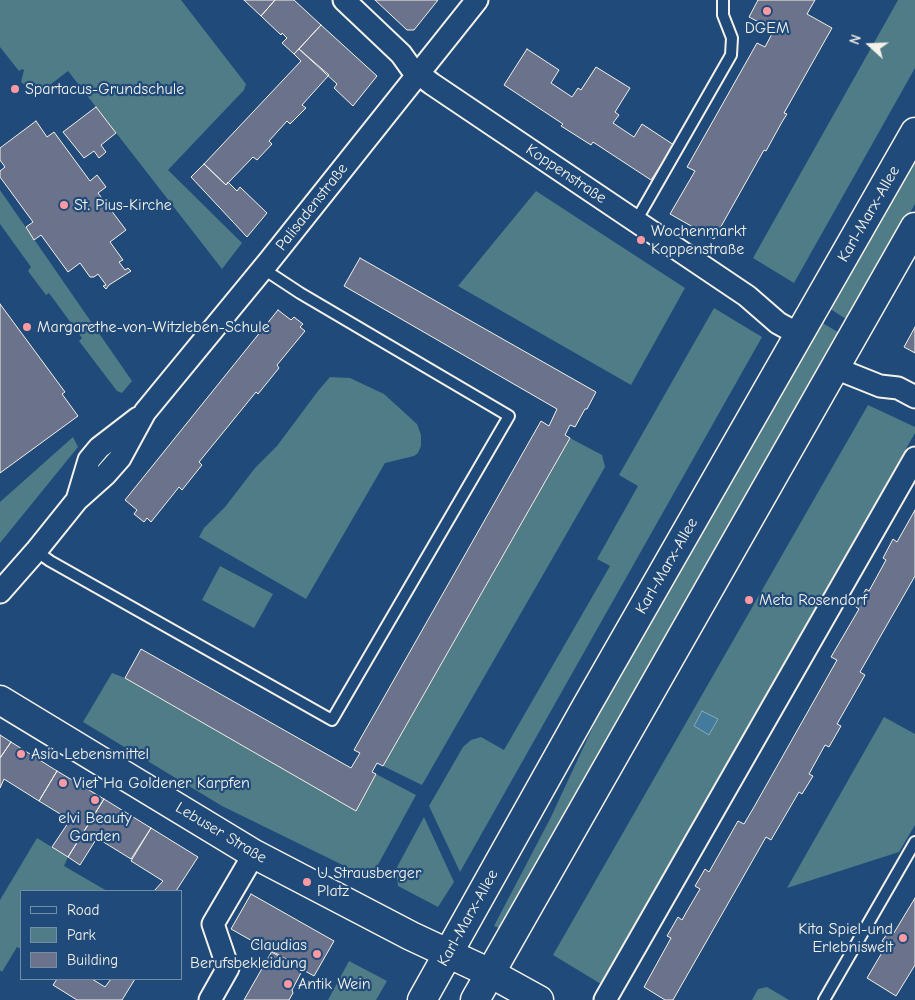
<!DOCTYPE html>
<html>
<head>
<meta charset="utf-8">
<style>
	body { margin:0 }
	#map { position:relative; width:915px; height:1000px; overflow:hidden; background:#1f4a7a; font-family:"Comic Neue",sans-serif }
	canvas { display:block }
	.legend { position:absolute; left:20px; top:890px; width:162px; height:90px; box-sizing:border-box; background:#1f4a7a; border:1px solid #748da6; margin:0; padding:6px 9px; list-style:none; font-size:15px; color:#f4f1e8 }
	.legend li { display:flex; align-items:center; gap:10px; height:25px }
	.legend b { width:25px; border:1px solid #748da6 }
	.north { position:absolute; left:845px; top:20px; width:50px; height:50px; -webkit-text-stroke:4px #1f4a7a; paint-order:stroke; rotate:290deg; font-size:14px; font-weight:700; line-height:20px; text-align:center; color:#f4f1e8 }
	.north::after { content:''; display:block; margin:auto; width:18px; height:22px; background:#f4f1e8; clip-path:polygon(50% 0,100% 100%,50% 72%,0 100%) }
</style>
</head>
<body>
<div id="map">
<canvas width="915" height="1000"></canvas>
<ul class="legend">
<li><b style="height:6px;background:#1f4a7a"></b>Road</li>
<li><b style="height:14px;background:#4f7c86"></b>Park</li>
<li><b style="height:14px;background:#6a738b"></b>Building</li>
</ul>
<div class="north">N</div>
</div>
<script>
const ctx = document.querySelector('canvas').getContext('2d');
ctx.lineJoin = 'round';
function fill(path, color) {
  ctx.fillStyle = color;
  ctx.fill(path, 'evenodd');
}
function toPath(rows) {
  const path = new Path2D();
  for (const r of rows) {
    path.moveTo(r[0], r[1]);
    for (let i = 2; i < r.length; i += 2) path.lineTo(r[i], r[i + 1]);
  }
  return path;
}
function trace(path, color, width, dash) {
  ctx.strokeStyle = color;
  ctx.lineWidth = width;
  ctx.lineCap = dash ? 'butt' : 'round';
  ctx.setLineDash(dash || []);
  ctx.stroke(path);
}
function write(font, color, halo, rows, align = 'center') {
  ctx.font = font + ' "Comic Neue",sans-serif';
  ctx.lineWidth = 4.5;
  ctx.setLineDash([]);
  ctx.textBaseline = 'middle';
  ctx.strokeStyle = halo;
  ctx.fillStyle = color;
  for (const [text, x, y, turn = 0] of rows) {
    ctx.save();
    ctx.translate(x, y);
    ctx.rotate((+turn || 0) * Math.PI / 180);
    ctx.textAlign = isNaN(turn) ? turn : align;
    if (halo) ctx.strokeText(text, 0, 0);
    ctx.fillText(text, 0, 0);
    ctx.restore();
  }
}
const green = toPath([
	[0,0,181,0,246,84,244,90,168,170,242,243,222,269,68,71,37,95,21,82,24,70,22,69,19,71,0,47],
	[898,0,915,0,915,68,794,283,753,258],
	[915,157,915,204,849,321,829,308],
	[0,190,132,381,122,393,117,391,79,341,82,338,49,293,46,295,28,271,31,267,0,224],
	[536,191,685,288,631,385,458,286],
	[714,308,762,337,460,872,429,806,463,747,471,740,481,737,504,750,610,566,597,559,638,486,619,475],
	[821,322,841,334,502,929,494,926,551,817,605,701],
	[330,377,350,378,384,394,417,424,421,435,421,446,418,453,414,456,385,463,306,599,199,537,204,528,225,507,255,468,277,446,318,391],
	[868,405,915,427,915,433,601,984,553,955],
	[73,437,78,447,0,543,0,502],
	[570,438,602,455,605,467,422,785,383,766],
	[220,566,273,594,254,628,202,600],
	[112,673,125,678,356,811,376,774,416,795,374,872,363,875,222,806,83,722],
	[884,717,915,734,915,825,899,852,787,888],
	[424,817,454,882,438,907,398,886,396,869],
	[37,838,68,857,64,866,107,891,21,891,21,949,17,947,2,972,0,970,0,900],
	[349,961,387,981,376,1000,328,1000],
	[767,987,789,1000,752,1000,758,989]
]);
const water = toPath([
	[702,711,718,719,709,735,694,726,702,711]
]);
const building = toPath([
	[244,0,275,0,261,16,244,0],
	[275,0,294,0,321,25,294,54,282,43,287,38,282,33,281,35,261,16,275,0],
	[375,0,438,0,414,30,407,30,375,0],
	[758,0,815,0,807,14,832,28,784,113,787,114,782,122,766,151,764,150,714,239,670,214,695,171,687,167,757,43,765,47,774,30,749,17,758,0],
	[321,25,377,76,353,106,334,88,337,84,299,49,321,25],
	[299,49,329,75,302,105,306,108,290,124,287,121,269,141,272,144,257,160,253,157,226,185,204,164,301,61,294,54,299,49],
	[527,49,559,70,551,83,572,97,578,88,581,90,596,67,630,88,615,112,619,115,613,123,634,137,642,124,674,145,651,180,593,142,591,145,561,126,563,124,504,85,527,49],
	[96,107,116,133,101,145,106,152,99,158,94,151,84,158,63,132,96,107],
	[36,121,47,137,54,132,90,181,97,175,106,187,98,193,126,230,110,242,123,260,119,262,125,270,128,268,131,271,109,285,106,289,103,286,106,285,98,274,94,277,90,277,80,263,68,272,41,235,34,240,26,227,33,222,0,177,0,171,5,167,0,160,0,148,36,121],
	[204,164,226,185,228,182,237,191,240,187,267,213,247,237,191,177,204,164],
	[360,258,596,392,587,409,585,409,575,427,570,425,565,435,570,438,383,766,377,763,372,772,376,774,356,811,125,678,141,649,351,768,360,753,354,750,541,421,549,426,557,409,344,286,360,258],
	[0,304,65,392,62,394,78,416,0,473,0,304],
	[278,310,291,320,294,317,303,324,300,327,305,331,277,365,279,368,258,394,256,392,199,462,202,465,182,490,179,487,151,522,147,518,144,522,134,514,137,510,125,500,278,310],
	[915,327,915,353,904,347,915,327],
	[915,510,915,576,860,672,865,675,837,724,841,726,829,747,825,745,809,774,813,776,802,794,799,792,771,840,766,837,673,1000,665,1000,644,987,671,938,667,936,678,917,682,920,687,911,700,889,695,886,705,869,709,872,738,821,744,824,754,807,837,660,831,657,859,609,856,607,866,589,869,591,886,560,883,558,893,539,897,542,915,510],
	[0,735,11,742,0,758,0,735],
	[11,742,57,771,39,801,4,779,0,788,0,758,11,742],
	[57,771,104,799,68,857,52,847,70,820,39,801,57,771],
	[104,799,151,828,131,859,97,838,80,865,68,857,104,799],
	[151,828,198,857,176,891,154,891,163,881,131,861,151,828],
	[251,894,334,941,314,976,231,929,251,894],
	[915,898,915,965,896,996,867,978,887,944,882,941,887,934,892,936,915,898],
	[272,951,303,969,292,990,293,993,289,1000,244,1000,272,951],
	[57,979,92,979,105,987,111,979,135,979,122,1000,77,1000,53,985,57,979]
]);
const lane = toPath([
	[636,221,731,55,732,38,723,15,723,0],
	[36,551,50,561,332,720,509,416,300,293,262,268],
	[824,1000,915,842]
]);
const street = toPath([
	[344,0,401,54,411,68,432,84,747,296,778,323,800,335],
	[835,368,880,386,898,388,915,397],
	[77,500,89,460,99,448,138,418],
	[0,592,36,551,77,500,105,475,120,458,145,412,270,260,477,0],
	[210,1000,228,968,213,924,254,854],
	[605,1000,915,458]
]);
const secondary = toPath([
	[0,700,254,854,411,936,490,973,539,1000]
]);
const primary = toPath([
	[422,1000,586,707,915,132],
	[475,1000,915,227]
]);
const markers = [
	[767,11,5,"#ff9aa2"],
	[15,89,5,"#ff9aa2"],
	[64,205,5,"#ff9aa2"],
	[641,240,5,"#ff9aa2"],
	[27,327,5,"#ff9aa2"],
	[749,600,5,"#ff9aa2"],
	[21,754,5,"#ff9aa2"],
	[63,783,5,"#ff9aa2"],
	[95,800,5,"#ff9aa2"],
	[307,882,5,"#ff9aa2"],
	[903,938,5,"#ff9aa2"],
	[317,954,5,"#ff9aa2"],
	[288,984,5,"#ff9aa2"]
];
const poiNames = [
	["DGEM",767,28,"center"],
	["Spartacus-Grundschule",25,89],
	["St. Pius-Kirche",74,205],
	["Wochenmarkt",651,231],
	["Koppenstraße",651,249],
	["Margarethe-von-Witzleben-Schule",37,327],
	["Meta Rosendorf",759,600],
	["Asia Lebensmittel",31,754],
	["Viet Ha Goldener Karpfen",73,783],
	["elvi Beauty",95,818,"center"],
	["Garden",95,836,"center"],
	["U Strausberger",317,873],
	["Platz",317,891],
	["Kita Spiel-und",893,929,"right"],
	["Erlebniswelt",893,947,"right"],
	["Claudias",307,945,"right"],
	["Berufsbekleidung",307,963,"right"],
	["Antik Wein",298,984]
];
const streetNames = [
	["Koppenstraße",566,174,34],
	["Palisadenstraße",312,207,-52],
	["Karl-Marx-Allee",869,214,-60],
	["Karl-Marx-Allee",667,566,-60],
	["Lebuser Straße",221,833,31],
	["Karl-Marx-Allee",468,918,-61]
];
fill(green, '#4f7c86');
fill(water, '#427b9b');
trace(water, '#89aaba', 1);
fill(building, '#6a738b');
trace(building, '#f4f1e8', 1);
trace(lane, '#f4f1e8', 14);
trace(street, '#f4f1e8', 25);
trace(secondary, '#f4f1e8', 31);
trace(primary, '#f4f1e8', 31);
trace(lane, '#1f4a7a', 10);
trace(street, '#1f4a7a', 21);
trace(secondary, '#1f4a7a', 28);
trace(primary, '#1f4a7a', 28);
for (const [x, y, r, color] of markers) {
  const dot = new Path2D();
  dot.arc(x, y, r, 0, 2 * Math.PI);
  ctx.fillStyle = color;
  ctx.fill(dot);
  trace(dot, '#1f4a7a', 2);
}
write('16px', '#f4f1e8', '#1f4a7a', poiNames, 'left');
write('16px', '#f4f1e8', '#1f4a7a', streetNames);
</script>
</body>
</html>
